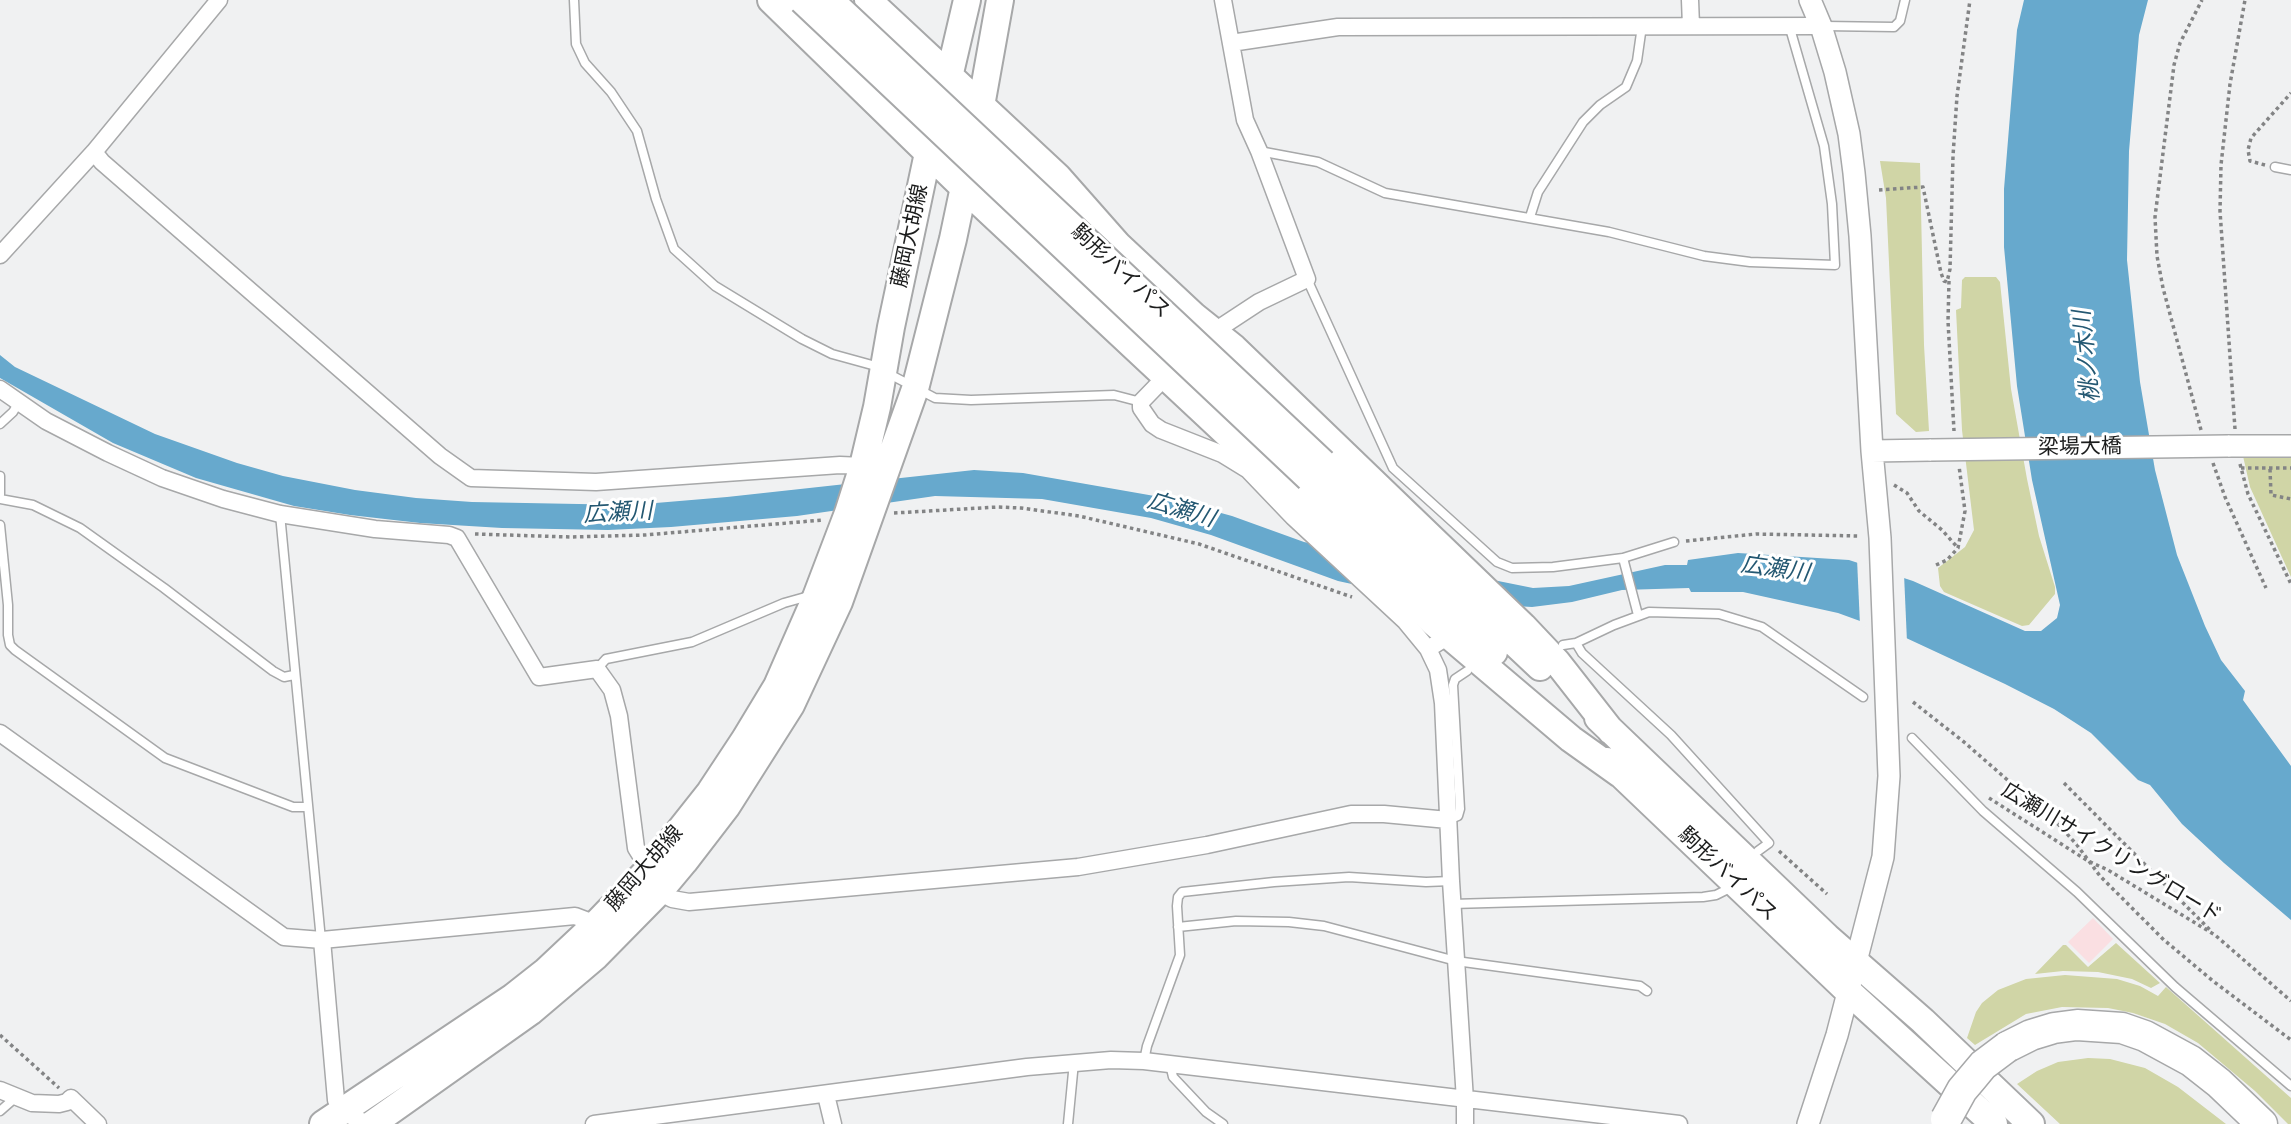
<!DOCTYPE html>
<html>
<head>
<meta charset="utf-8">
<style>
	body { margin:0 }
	canvas { display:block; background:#f0f1f2 }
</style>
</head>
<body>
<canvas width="2291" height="1124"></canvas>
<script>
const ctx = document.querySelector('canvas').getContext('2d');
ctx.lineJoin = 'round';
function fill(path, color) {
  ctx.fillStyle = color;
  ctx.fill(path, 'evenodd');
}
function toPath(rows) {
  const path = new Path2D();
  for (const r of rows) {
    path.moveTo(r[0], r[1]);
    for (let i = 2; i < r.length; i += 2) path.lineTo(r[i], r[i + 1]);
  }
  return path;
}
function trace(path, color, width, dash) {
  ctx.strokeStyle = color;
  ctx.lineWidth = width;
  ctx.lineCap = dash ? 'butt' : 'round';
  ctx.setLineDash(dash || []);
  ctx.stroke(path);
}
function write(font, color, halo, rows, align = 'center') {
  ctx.font = font + ' "Roboto Condensed","Noto Sans JP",sans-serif';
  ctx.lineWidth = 6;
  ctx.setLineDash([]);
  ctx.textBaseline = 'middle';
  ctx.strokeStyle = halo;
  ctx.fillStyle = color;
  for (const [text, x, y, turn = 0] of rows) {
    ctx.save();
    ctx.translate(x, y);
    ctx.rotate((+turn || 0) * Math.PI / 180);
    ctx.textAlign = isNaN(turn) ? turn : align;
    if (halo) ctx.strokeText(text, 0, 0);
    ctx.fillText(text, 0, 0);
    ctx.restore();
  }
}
const commercial = toPath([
	[2093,918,2113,939,2089,963,2068,942]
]);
const green = toPath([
	[1880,161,1920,163,1924,345,1929,431,1916,432,1896,414,1886,198],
	[1965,277,1996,277,2000,282,2011,389,2027,479,2039,536,2055,587,2055,594,2029,625,2022,626,1944,592,1940,586,1938,568,1965,547,1974,530,1962,430,1956,310,1961,308,1962,280],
	[2243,456,2291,457,2291,577,2250,487],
	[2116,943,2160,983,2151,988,2132,979,2098,972,2063,971,2035,974,2063,945,2066,945,2088,967],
	[2065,975,2117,979,2140,986,2158,996,2166,987,2291,1098,2291,1124,2288,1124,2255,1091,2198,1043,2165,1024,2133,1013,2108,1008,2062,1007,2026,1014,1975,1045,1967,1038,1976,1012,1982,1003,1998,990,2026,979],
	[2088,1058,2110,1059,2145,1068,2178,1087,2226,1124,2060,1124,2017,1084,2037,1071,2058,1062]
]);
const water = toPath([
	[2024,0,2148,0,2139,35,2129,151,2127,260,2140,382,2155,470,2177,555,2205,626,2221,660,2245,691,2243,700,2291,766,2291,920,2224,863,2182,824,2150,785,2138,780,2091,733,2054,709,2005,684,1904,637,1838,613,1743,592,1691,592,1689,588,1622,590,1572,602,1532,607,1430,601,1338,581,1211,535,1151,518,1042,499,935,496,797,516,671,527,608,530,502,528,420,523,350,515,294,506,196,478,113,443,0,378,0,355,15,367,155,434,237,463,283,476,355,490,416,498,472,502,632,505,727,497,974,470,1023,473,1166,498,1232,516,1304,542,1533,588,1569,586,1665,565,1687,565,1688,560,1738,553,1849,560,1913,581,2025,631,2041,631,2057,618,2060,605,2032,480,2017,386,2004,247,2004,189,2017,30]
]);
const pier = toPath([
	[1857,559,1904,574,1907,642,1860,625]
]);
const path = toPath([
	[2265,165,2250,161,2248,150,2251,138,2291,93],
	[1879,190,1923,187,1941,273,1944,281,1947,282,1950,269,1953,156,1957,96,1970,0],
	[1949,281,1948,321,1954,431],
	[2235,429,2220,211,2221,165,2230,84,2245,0],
	[2201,430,2163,288,2157,256,2155,217,2174,65,2180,43,2202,0],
	[2213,463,2225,497,2266,588],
	[2240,464,2248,494,2291,584],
	[2241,468,2291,468],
	[2270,469,2271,495,2291,499],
	[1894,485,1907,493,1919,511,1942,530,1958,548],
	[894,513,998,507,1021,508,1079,516,1199,544,1352,597],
	[475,534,570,537,645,535,823,520],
	[1686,541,1756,534,1860,536],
	[1936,565,1947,560,1958,548,1965,511,1959,466],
	[1913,702,1964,742,2059,825,2077,845,2100,876,2164,940,2213,981,2291,1040],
	[2064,783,2211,931],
	[1989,798,2088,861,2108,870,2215,935,2291,1001],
	[1779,851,1827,894],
	[0,1035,59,1088]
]);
const service = toPath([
	[574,0,576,44,585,63,611,92,637,131,656,199,674,249,715,286,802,339,832,354,872,365,935,398,971,400,1114,395,1141,402],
	[1824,26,1894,27,1900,21,1905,0],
	[1259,151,1318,162,1385,193,1609,232,1704,256,1750,262,1835,265,1832,204,1824,146,1789,25],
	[2275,167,2291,170],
	[1530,217,1538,192,1583,122,1600,105,1626,87,1637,61,1642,26],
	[1307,279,1393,468,1497,562,1512,568,1553,567,1623,558,1674,542],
	[0,424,13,412,19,402],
	[0,476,0,495],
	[0,499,33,505,80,528,164,588,273,671,284,677,294,675],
	[280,514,321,940],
	[0,525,8,605,8,635,10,645,15,650,165,758,293,807,308,807],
	[1623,558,1638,615],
	[1576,643,1582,653,1671,735,1769,843,1758,851],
	[1563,645,1576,643,1614,625,1649,612,1719,614,1762,627,1863,697],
	[597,669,606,659,692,642,784,603,809,596],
	[1912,738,1983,811,2077,892,2175,987,2291,1086],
	[1448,820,1458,816,1460,809,1453,685,1455,679,1467,671],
	[1452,904,1703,897,1716,895,1726,890],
	[1178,927,1236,921,1289,922,1324,926,1456,961,1640,986,1647,991],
	[1144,1061,1147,1046,1180,955,1177,906,1178,897,1182,892,1274,882,1349,877,1426,882,1451,881],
	[1170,1064,1173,1077,1206,1112,1223,1124],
	[0,1111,16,1097],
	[1068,1124,1074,1062]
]);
const minor = toPath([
	[1690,0,1691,26],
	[1231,43,1338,27,1821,26],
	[94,152,102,162,440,456,471,478,596,482,840,465,863,466],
	[0,255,94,152,219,0],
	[1209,338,1224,325,1259,302,1307,279,1259,151,1245,120,1223,0],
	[1171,371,1141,402,1141,408,1152,424,1161,430,1222,454,1248,470,1293,517,1405,621,1428,649,1450,635],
	[0,389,46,421,108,453,162,478,223,499,280,514,375,529,449,535,457,538,539,677,597,669,612,690,619,716,636,848,649,869],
	[1428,649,1438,670,1443,703,1451,881,1465,1100,1465,1124],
	[0,733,284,937,322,940,575,916,596,924],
	[659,892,672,899,689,902,1078,867,1207,845,1351,814,1384,814,1448,820],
	[322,940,336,1100,343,1112,367,1124],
	[0,1090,32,1103,59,1104,67,1102,71,1098,98,1124],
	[826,1095,833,1124],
	[594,1124,1027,1067,1111,1060,1144,1061,1679,1124]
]);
const tertiary = toPath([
	[2228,446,2291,446],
	[1872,451,1931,450],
	[1808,1124,1837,1035,1883,857,1889,776,1880,538,1872,451,1860,236,1854,173,1849,134,1835,72,1821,26,1810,0]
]);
const primary = toPath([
	[771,0,963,187,1238,444,1291,488,1433,622,1571,739,1620,774],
	[868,0,1058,177,1118,245,1194,316,1234,348,1523,626,1557,662,1611,731],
	[1323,463,1540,667],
	[1309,478,1494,652],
	[1598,718,1827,937,1923,1021,2031,1124],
	[1607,761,1849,992,1994,1124],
	[323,1124,513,997,546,971,596,924,649,869,710,792,745,739,777,686,816,597,848,513,863,466,877,407,891,327,928,153,949,77,967,0],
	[372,1124,530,1012,596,956,659,892,684,862,727,806,791,705,839,602,915,389,953,239,981,106,1000,0]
]);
const motorway = toPath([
	[2007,1047,2031,1035,2054,1028,2077,1025,2122,1028,2145,1036,2191,1061,2219,1083,2262,1124]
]);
const tertiaryBridge = toPath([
	[1931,450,2228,446]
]);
const primaryBridge = toPath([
	[802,0,1309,478],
	[830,0,1323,463]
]);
const motorwayBridge = toPath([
	[1946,1119,1962,1090,1973,1077,1983,1065,2007,1047]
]);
const streetNames = [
	["藤岡大胡線",911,236,-78],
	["駒形バイパス",1120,272,43],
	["梁場大橋",2080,448,-1],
	["広瀬川サイクリングロード",2111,854,31],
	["藤岡大胡線",645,869,-49],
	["駒形バイパス",1727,875,43]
];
const waterNames = [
	["桃ノ木川",2088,356,-96],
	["広瀬川",1181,511,17],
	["広瀬川",618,514,-3],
	["広瀬川",1775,570,8]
];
fill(commercial, '#fadfe2');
fill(green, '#d0d5a6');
fill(water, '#67a9cd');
fill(pier, '#f0f1f2');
trace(service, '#a7a8a9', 11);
trace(minor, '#a7a8a9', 19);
trace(tertiary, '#a7a8a9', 24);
trace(primary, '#a7a8a9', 30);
trace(motorway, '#a7a8a9', 33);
trace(path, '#838485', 3.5, [3.5, 3.5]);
trace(service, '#fff', 8);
trace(minor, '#fff', 16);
trace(tertiary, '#fff', 21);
trace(primary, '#fff', 26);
trace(motorway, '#fff', 30);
trace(tertiaryBridge, '#a7a8a9', 24, []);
trace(primaryBridge, '#a7a8a9', 30, []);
trace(motorwayBridge, '#a7a8a9', 33, []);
trace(tertiaryBridge, '#fff', 21);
trace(primaryBridge, '#fff', 26);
trace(motorwayBridge, '#fff', 30);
write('21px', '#1c1d1d', '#fff', streetNames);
write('italic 23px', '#245872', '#fff', waterNames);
</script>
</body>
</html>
